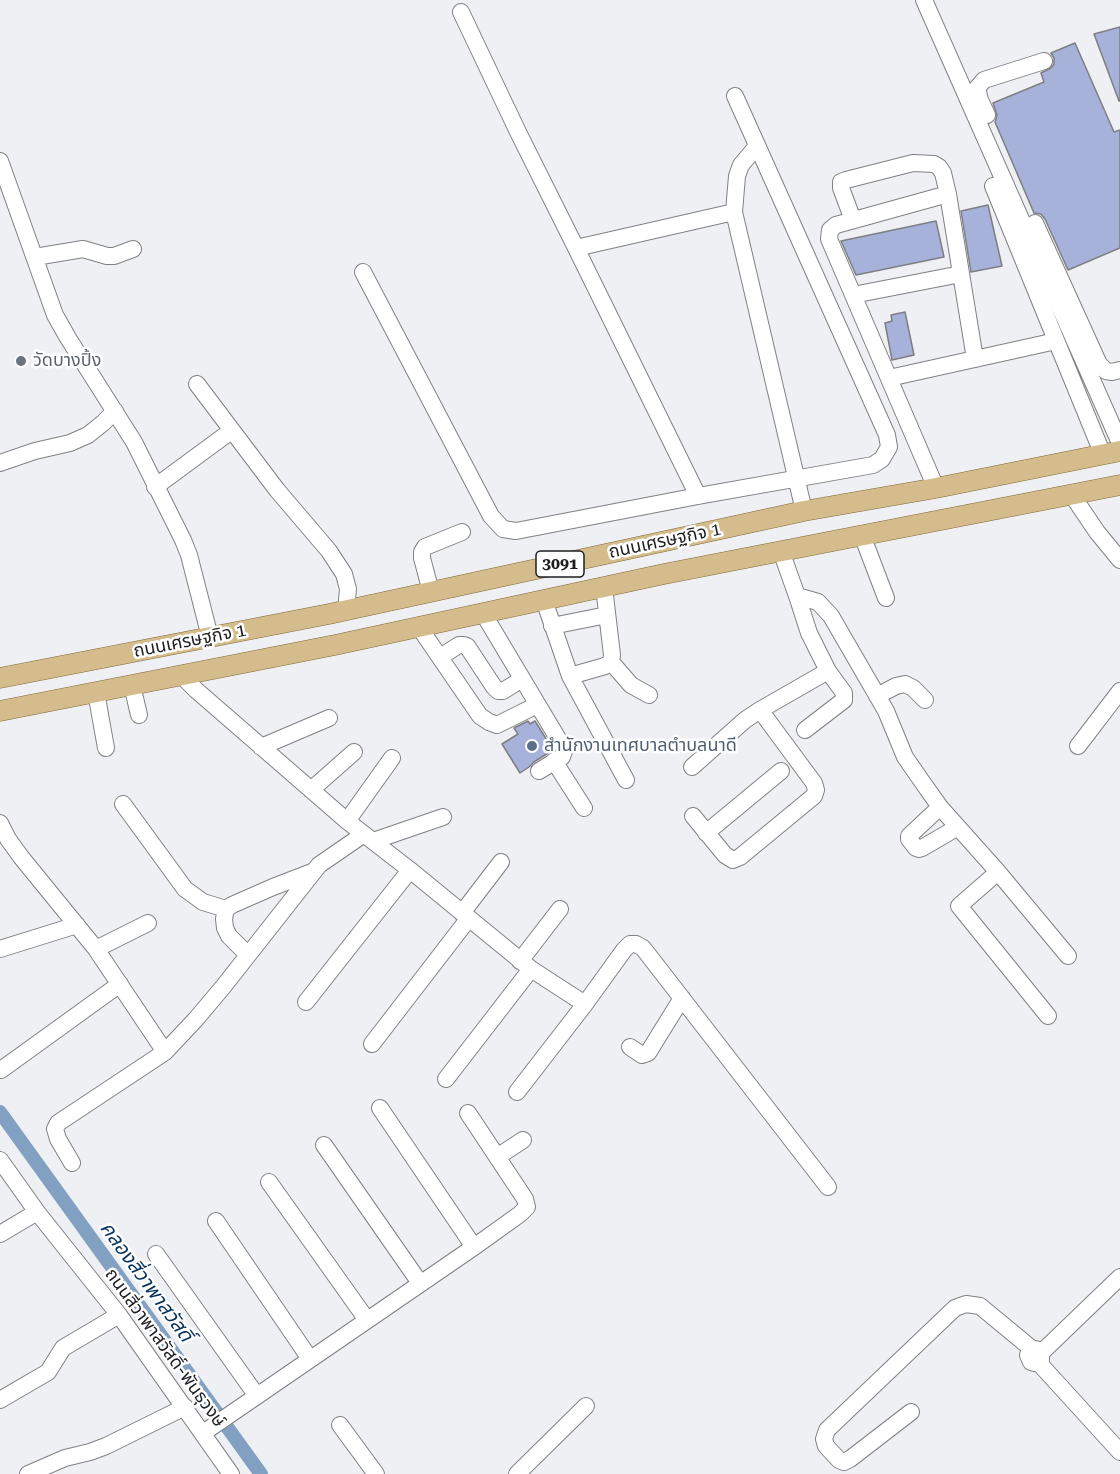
<!DOCTYPE html>
<html>
<head>
<meta charset="utf-8">
<style>
	body { margin:0 }
	canvas { display:block; background:#eff0f3 }
</style>
</head>
<body>
<canvas width="1120" height="1474"></canvas>
<script>
const ctx = document.querySelector('canvas').getContext('2d');
ctx.lineJoin = 'round';
function toPath(rows) {
  const path = new Path2D();
  for (const r of rows) {
    path.moveTo(r[0], r[1]);
    for (let i = 2; i < r.length; i += 2) path.lineTo(r[i], r[i + 1]);
  }
  return path;
}
function trace(path, color, width, dash) {
  ctx.strokeStyle = color;
  ctx.lineWidth = width;
  ctx.lineCap = dash ? 'butt' : 'round';
  ctx.setLineDash(dash || []);
  ctx.stroke(path);
}
function fill(path, color) {
  ctx.fillStyle = color;
  ctx.fill(path, 'evenodd');
}
function write(font, color, halo, rows, align = 'center') {
  ctx.font = font + ' "Roboto Serif","Noto Sans Thai",serif';
  ctx.lineWidth = 5;
  ctx.setLineDash([]);
  ctx.textBaseline = 'middle';
  ctx.strokeStyle = halo;
  ctx.fillStyle = color;
  for (const [text, x, y, turn = 0] of rows) {
    ctx.save();
    ctx.translate(x, y);
    ctx.rotate((+turn || 0) * Math.PI / 180);
    ctx.textAlign = isNaN(turn) ? turn : align;
    if (halo) ctx.strokeText(text, 0, 0);
    ctx.fillText(text, 0, 0);
    ctx.restore();
  }
}
const canal = toPath([
	[0,1112,261,1474]
]);
const building = toPath([
	[1120,27,1120,101,1119,101,1094,34,1120,27],
	[1075,43,1114,132,1120,130,1120,248,1068,270,1045,219,1041,214,1034,213,995,122,997,115,993,103,1044,82,1041,73,1051,68,1054,64,1054,58,1051,53,1075,43],
	[988,205,1002,266,971,272,961,211,988,205],
	[936,221,944,257,856,275,841,241,936,221],
	[905,312,914,355,892,360,885,323,892,321,891,315,905,312],
	[528,721,530,724,535,721,553,750,534,762,529,767,520,773,502,744,518,734,514,728,528,721]
]);
const minor = toPath([
	[924,0,1120,443],
	[461,12,518,132,576,248],
	[987,115,980,100,977,88,984,80,1044,61],
	[0,161,55,315,68,338,134,442,183,540,189,555,210,637],
	[993,186,1103,455],
	[734,212,737,176,741,165,757,146],
	[853,220,841,188,841,182,846,180,913,163,934,164,939,167,943,173,948,194,975,359],
	[1035,223,1099,364,1106,371,1112,372,1120,370],
	[35,257,83,249,107,256,114,256,133,249],
	[363,272,491,516,503,529,516,531,698,496,873,465,882,459,889,447,887,435,735,96],
	[853,295,961,274],
	[889,378,1056,341],
	[197,384,277,490,329,551,344,574,348,589,346,610],
	[0,463,35,451,70,443,88,435,103,423,115,411],
	[155,487,231,431],
	[936,488,829,239,830,230,836,225,948,194],
	[1072,495,1097,532,1120,560],
	[698,496,576,248,734,212,804,511],
	[862,535,886,598],
	[781,551,797,596,818,602,831,616,886,711,905,757,923,783,940,807,998,872,1068,956],
	[604,587,612,655,611,662,631,685,649,695],
	[431,592,422,558,422,552,425,547,462,532],
	[544,600,570,676,605,666,611,662],
	[483,613,563,747,564,751,562,757,539,771],
	[552,626,607,615],
	[419,627,480,716,489,722,497,725,537,705],
	[440,657,459,645,464,645,467,646,494,687,498,691,503,691,522,679],
	[181,675,196,690,347,821,410,870,531,969,585,1004],
	[570,676,626,780],
	[132,685,139,715],
	[96,692,106,748],
	[877,696,896,686,905,684,913,688,925,700],
	[805,730,844,700,844,693,828,671],
	[1078,746,1120,691],
	[261,747,329,718],
	[554,761,584,808],
	[692,767,745,720,760,710],
	[311,790,354,752],
	[123,804,185,889,203,902,226,909],
	[940,807,909,836,909,839,916,848,919,849,922,848,958,827],
	[693,816,725,855,733,860,740,857,814,796,816,790,814,783,760,710,828,671,809,633,797,596],
	[347,821,392,758],
	[0,823,8,839,21,857,96,949,165,1052],
	[706,833,781,771],
	[373,841,443,817],
	[998,872,959,906,1048,1016],
	[462,913,501,862],
	[0,949,77,925],
	[96,949,148,923],
	[248,955,229,936,225,928,224,919,226,909,232,905,273,887,312,872],
	[520,961,560,909],
	[306,1002,410,870],
	[372,1044,469,918],
	[630,1047,642,1055,648,1053,682,998],
	[1,1070,120,984],
	[446,1079,531,969],
	[517,1092,585,1004,624,950,630,944,636,944,643,948,828,1187],
	[380,1108,474,1247],
	[324,1145,420,1283],
	[497,1157,523,1140],
	[0,1160,37,1212,119,1315,231,1474],
	[72,1163,58,1139,55,1129,58,1123,165,1052,196,1019,223,987,319,865,364,834],
	[269,1182,367,1320],
	[216,1221,310,1359],
	[0,1234,37,1212],
	[156,1254,257,1396],
	[1039,1350,1035,1349,1029,1352,1028,1355,1031,1362,1034,1363,1041,1360,1041,1353,1120,1277],
	[1038,1362,1120,1452],
	[0,1400,48,1372,63,1348,119,1315],
	[911,1412,850,1459,844,1462,839,1460,826,1446,824,1439,827,1430,955,1308,966,1304,980,1306,1032,1349],
	[340,1425,376,1474],
	[203,1433,474,1247,520,1214,527,1207,525,1199,468,1113],
	[28,1474,65,1458,90,1452,106,1446,185,1407],
	[517,1474,586,1406]
]);
const major = toPath([
	[0,678,329,614,804,511,936,488,1120,451],
	[0,711,335,645,664,574,1120,485]
]);
const markers = [
	[21,361,6,"#6b7280"],
	[532,746,6,"#5c6f8a"]
];
const shields = [
	[560,564,48]
];
const shieldNames = [
	["3091",560,564]
];
const worshipNames = [
	["วัดบางปิ้ง",33,361]
];
const streetNames = [
	["ถนนเศรษฐกิจ 1",665,541,-12],
	["ถนนเศรษฐกิจ 1",190,641,-11],
	["ถนนสี่วาพาสวัสดิ์-พันธุวงษ์",165,1348,54]
];
const serviceNames = [
	["สำนักงานเทศบาลตำบลนาดี",544,746]
];
const waterNames = [
	["คลองสี่วาพาสวัสดิ์",146,1282,54]
];
trace(canal, '#82a0c1', 14);
fill(building, '#a7b2da');
trace(building, '#7e7f82', 1.5);
trace(minor, '#808184', 18);
trace(major, '#816835', 21);
trace(minor, '#fff', 16);
trace(major, '#d4bc8c', 20);
for (const [x, y, r, color] of markers) {
  const dot = new Path2D();
  dot.arc(x, y, r, 0, 2 * Math.PI);
  ctx.fillStyle = color;
  ctx.fill(dot);
  trace(dot, '#fff', 2);
}
for (const [x, y, w] of shields) {
  const box = new Path2D();
  box.roundRect(x - w / 2, y - 13, w, 26, 4.5);
  ctx.fillStyle = '#fff';
  ctx.fill(box);
  trace(box, '#1e1f20', 1.5);
}
write('bold 16px', '#1e1f20', null, shieldNames);
write('18px', '#5b616d', '#fff', worshipNames, 'left');
write('18px', '#1e1f20', '#fff', streetNames);
write('18px', '#4e5e75', '#fff', serviceNames, 'left');
write('italic 20px', '#03315c', '#fff', waterNames);
</script>
</body>
</html>
